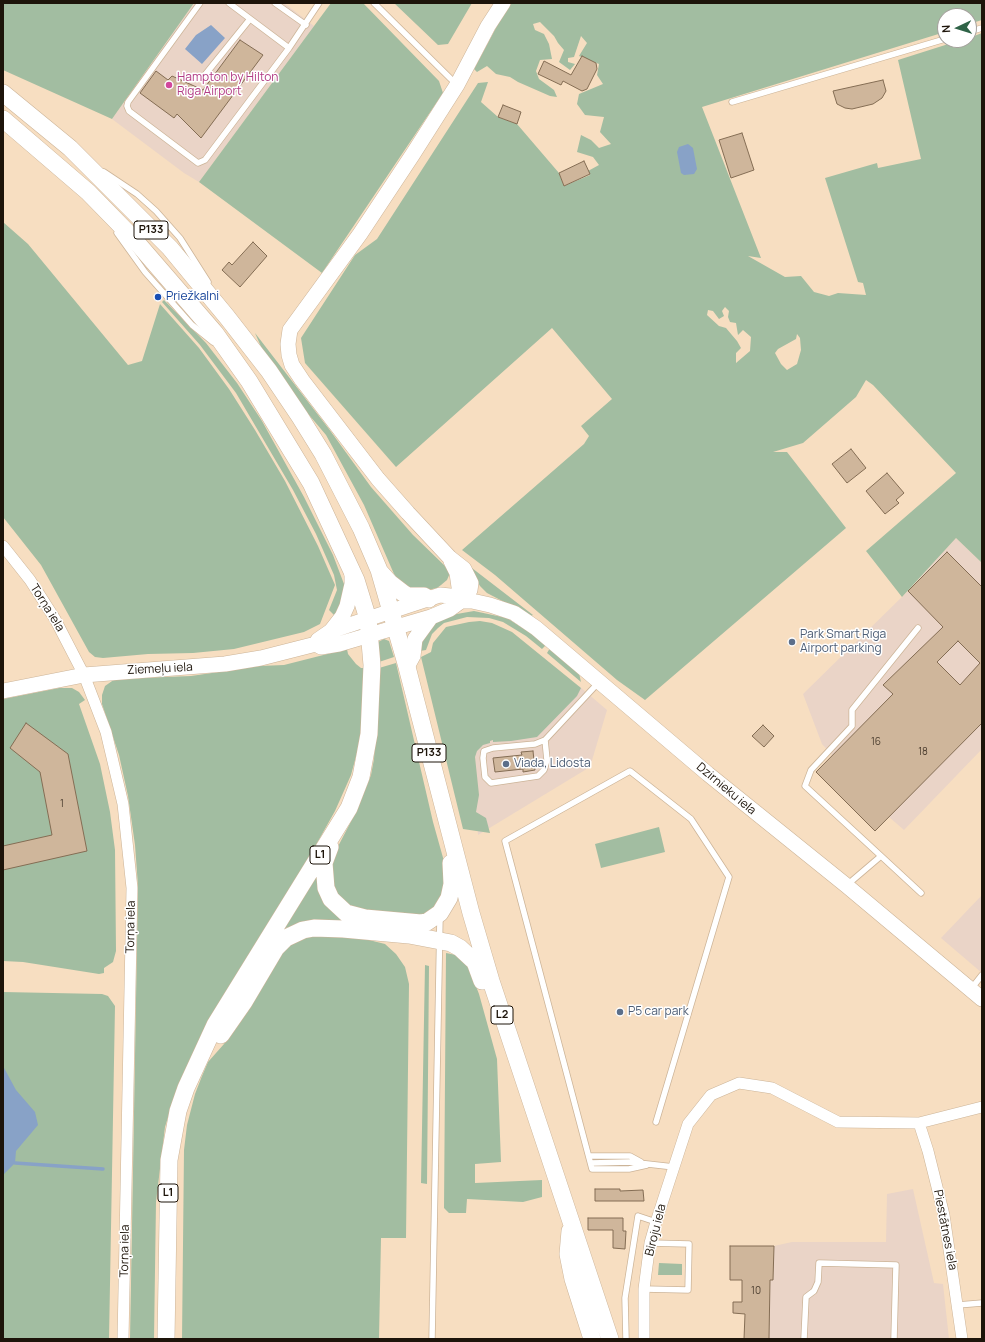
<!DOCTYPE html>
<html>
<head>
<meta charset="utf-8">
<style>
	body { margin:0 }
	#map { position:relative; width:985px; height:1342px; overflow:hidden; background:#f7dec1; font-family:Manrope,sans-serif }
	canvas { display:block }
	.frame { position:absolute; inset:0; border:4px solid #1d140a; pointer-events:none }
	.north { position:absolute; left:937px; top:8px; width:40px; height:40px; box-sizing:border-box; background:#fff; border:1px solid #a5a19d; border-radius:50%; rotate:266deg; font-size:11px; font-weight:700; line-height:16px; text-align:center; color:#1d140a }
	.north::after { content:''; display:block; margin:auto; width:14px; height:18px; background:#2f6347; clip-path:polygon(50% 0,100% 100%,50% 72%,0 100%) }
</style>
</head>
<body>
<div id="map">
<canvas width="985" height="1342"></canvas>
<div class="frame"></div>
<div class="north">N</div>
</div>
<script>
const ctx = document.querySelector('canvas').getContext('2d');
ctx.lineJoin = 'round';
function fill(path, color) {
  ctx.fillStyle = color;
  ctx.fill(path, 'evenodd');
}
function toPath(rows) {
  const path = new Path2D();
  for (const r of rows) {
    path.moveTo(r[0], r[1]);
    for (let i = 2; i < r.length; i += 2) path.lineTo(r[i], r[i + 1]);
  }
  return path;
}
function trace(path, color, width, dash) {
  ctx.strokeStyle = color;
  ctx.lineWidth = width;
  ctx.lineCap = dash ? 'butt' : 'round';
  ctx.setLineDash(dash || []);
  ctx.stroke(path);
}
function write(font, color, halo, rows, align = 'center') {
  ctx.font = font + ' Manrope,sans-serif';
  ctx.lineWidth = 3;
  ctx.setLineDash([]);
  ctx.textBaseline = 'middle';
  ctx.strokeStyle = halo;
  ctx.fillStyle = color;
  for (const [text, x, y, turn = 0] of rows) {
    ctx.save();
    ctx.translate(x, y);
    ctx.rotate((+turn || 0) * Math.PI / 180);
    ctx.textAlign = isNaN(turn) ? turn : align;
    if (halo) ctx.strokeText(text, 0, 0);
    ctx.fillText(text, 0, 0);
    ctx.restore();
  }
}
const commercial = toPath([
	[194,3,284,3,314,26,199,182,184,173,112,119],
	[956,538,982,563,982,749,904,830,889,817,875,831,816,772,832,755,822,744,803,694,908,591],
	[579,686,607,710,590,767,478,835,470,739],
	[982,895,982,973,941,938],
	[913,1189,934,1283,943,1284,949,1339,769,1339,770,1280,773,1280,774,1246,792,1242,886,1242,887,1194]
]);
const green = toPath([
	[3,3,194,3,112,119,3,70],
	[331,3,363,3,439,81,443,93,322,273,199,182],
	[394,3,472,3,448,44,438,45],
	[512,3,982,3,982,20,969,24,969,16,945,16,945,32,702,107,761,258,748,256,785,277,801,276,814,292,829,296,838,293,866,295,863,283,858,282,825,178,877,163,878,168,921,159,898,60,961,40,969,40,969,38,982,33,982,563,956,538,902,597,866,551,956,473,873,385,866,380,856,397,803,443,773,452,787,452,846,528,645,700,617,680,495,575,462,550,584,444,589,436,581,426,612,399,552,328,396,467,305,363,301,338,355,255,377,239,478,83,488,82,481,102,498,117,517,124,559,173,564,186,590,175,588,171,599,165,593,157,577,152,581,135,591,140,599,148,611,144,600,132,604,117,585,115,577,104,579,94,603,84,597,75,599,64,579,56,587,43,581,36,574,57,568,58,568,62,575,64,570,70,559,62,564,50,558,43,554,36,540,22,533,24,535,30,544,34,549,44,552,59,540,60,536,71,539,79,554,90,557,97,550,96,518,82,510,77,496,74,487,66,477,72,474,69,506,9],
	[725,307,729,311,728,317,730,322,736,323,738,335,743,330,751,337,750,351,736,363,736,353,741,348,737,341,726,328,719,326,707,315,708,310,713,311,719,319,724,316,722,311],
	[797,334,800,338,801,350,797,364,787,370,781,364,775,353,778,349,796,339],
	[3,222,28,244,128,365,142,361,160,304,199,348,229,389,255,430,285,481,318,546,335,585,320,624,304,632,234,649,193,653,148,654,103,658,95,657,89,652,41,565,3,517],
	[164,300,206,343,237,383,262,421,304,497,333,555,344,584,345,594,337,618,329,610,337,590,334,575,316,534,293,490,236,393,200,345,162,302],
	[255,333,329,429,371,487,413,535,444,565,450,573,447,580,441,585,437,588,423,591,402,585,394,574,364,505,326,435,304,409,262,349],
	[468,565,533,615,531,616,487,593,480,586],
	[474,611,507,618,532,634,546,645,542,649,526,636,503,622,489,618,467,617,444,623,438,628,432,634,426,650,420,651,422,639,434,623,451,615],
	[480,621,492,623,512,632,581,688,577,696,537,737,511,741,493,742,493,740,490,741,490,743,483,745,477,751,475,757,479,795,476,812,486,818,490,833,463,829,421,657,431,652,433,643,446,627,469,622],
	[384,639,389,641,394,657,379,662,378,642],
	[550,648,579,673,581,682,547,653],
	[347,649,348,654,356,664,361,668,366,668,365,707,357,753,351,775,335,811,174,1098,165,1127,156,1202,154,1339,130,1339,138,886,135,845,128,796,119,755,102,704,102,695,105,686,115,679,191,676,260,666,284,665],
	[396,663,433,822,447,872,444,897,428,915,411,918,347,908,330,884,332,858,358,808,371,775,374,759,379,668],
	[59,688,72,688,79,692,85,700,79,704,100,764,110,812,115,850,116,951,113,962,104,968,104,973,99,974,23,962,3,961,3,699],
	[659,827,665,852,601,868,595,844],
	[316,875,352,921,302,923,283,929],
	[345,934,385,944,396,954,405,967,409,984,406,1238,381,1238,379,1339,182,1339,184,1150,187,1125,195,1094,202,1076,208,1062,224,1044,275,958,300,936],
	[446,953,456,955,465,962,472,976,479,994,497,1059,501,1162,475,1164,475,1183,542,1180,542,1197,523,1202,467,1199,466,1213,449,1213,444,1208],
	[425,965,429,966,427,1184,421,1183],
	[3,992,102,994,108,996,115,1006,109,1339,3,1339],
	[659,1263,682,1264,682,1275,658,1275]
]);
const water = toPath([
	[211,25,225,38,202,64,185,49,196,35],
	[688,144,693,148,697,169,694,174,684,175,681,173,677,152,679,147],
	[3,1066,16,1090,35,1112,38,1125,16,1151,15,1163,3,1175]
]);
const stream = toPath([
	[15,1163,103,1169]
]);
const building = toPath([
	[240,40,263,55,201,138,177,114,174,118,140,93,156,71,168,80,172,76,203,90,240,40],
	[582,56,596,63,597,69,587,89,582,91,563,81,561,85,538,74,544,61,571,75,582,56],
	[883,80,886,91,882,98,873,104,852,109,845,108,837,104,833,91,883,80],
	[503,105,521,112,517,124,498,117,503,105],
	[742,133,754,170,731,178,719,140,742,133],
	[584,161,590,174,564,186,559,173,584,161],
	[253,242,267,256,240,287,222,270,229,262,232,265,253,242],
	[851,449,866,468,847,483,832,464,851,449],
	[887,473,904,493,896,500,899,503,885,514,866,491,887,473],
	[947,552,982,587,982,723,875,831,816,772,893,694,883,685,943,627,908,591,947,552],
	[958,641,980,663,960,685,937,662,958,641],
	[26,723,68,754,87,851,3,870,3,846,52,835,40,772,10,748,26,723],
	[763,725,774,736,764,747,752,736,763,725],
	[533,751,535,770,523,772,523,769,495,772,493,758,522,755,521,752,533,751],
	[595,1189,620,1189,620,1191,643,1190,644,1201,595,1201,595,1189],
	[588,1218,623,1218,623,1231,626,1231,625,1249,613,1248,613,1230,588,1230,588,1218],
	[730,1246,774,1246,773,1280,770,1280,769,1339,744,1339,745,1314,733,1313,733,1302,742,1302,742,1280,730,1280,730,1246]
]);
const lane = toPath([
	[200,3,128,102,127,106,129,111,198,163,205,160,289,48],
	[229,3,289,48,319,3],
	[275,3,306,25],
	[374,3,456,84],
	[969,32,982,28],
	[204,76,250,19],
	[732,102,945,39],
	[104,172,137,194,156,211,180,238,208,282],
	[117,233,145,272,192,325,213,342],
	[545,740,547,760,544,770,538,776,491,783,485,777,483,758,484,751,493,748,535,744,545,740,599,682],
	[881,856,921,893],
	[847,885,881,856,805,786,811,770,852,726,852,710,918,628],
	[971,989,982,975],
	[589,1156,630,1156,641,1162],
	[591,1163,630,1162,674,1167],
	[647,1165,629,1169,592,1169,505,841,630,771,691,819,729,877,656,1122],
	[644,1289,688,1290,689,1244,650,1243],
	[958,1305,982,1303],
	[432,1339,440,917],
	[626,1339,625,1298,638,1216,656,1222],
	[804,1339,806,1297,814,1291,818,1282,819,1263,896,1265,894,1339]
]);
const street = toPath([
	[3,546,30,580,55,619,84,675,106,732,123,804,132,888,123,1339],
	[919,1123,928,1151,944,1215,962,1339],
	[644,1339,644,1289,650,1243,656,1222,688,1124,711,1095,739,1083,772,1088,838,1122,919,1123,982,1107]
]);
const secondary = toPath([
	[451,561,457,573,461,601],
	[331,631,342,617,347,606,352,584,352,572],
	[316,644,318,640,331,631,440,595,450,596,461,601,472,601,490,605,514,613,536,628,708,774,847,886,982,999],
	[407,667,413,656,415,639,431,617],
	[3,691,84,675,225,664,261,658,316,644,321,647,339,644,431,617,450,609,461,601,470,590,471,583,464,569,450,558,408,513,378,479,302,380,292,365,289,355,288,344,290,330,360,234,413,154,457,85,488,26,503,3]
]);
const primary = toPath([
	[3,93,70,148,170,248,227,317,269,371,300,417,323,454,361,528,379,570,407,667,471,913,491,981,610,1339],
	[3,119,88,192,132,237,215,333,249,381,311,483,356,580,368,619,372,665,369,734,361,777,349,808,215,1025,186,1088,178,1111,169,1160,166,1339],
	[380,572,390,583,403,593,408,596,424,596,429,599],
	[330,847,324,863,326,888,331,899,346,913,365,918,421,923,427,922,440,913,449,898,452,884,451,863],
	[221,1035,244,1002,276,948,286,938,303,930,314,928,343,929,409,935,451,943,460,948,475,962,482,981],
	[570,1231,568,1254,573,1279,592,1339]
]);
const markers = [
	[169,85,4,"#d1479c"],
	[158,297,4,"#1a4fb4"],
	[792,642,4,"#5c6f8a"],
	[506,764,4,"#5c6f8a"],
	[620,1012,4,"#5c6f8a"]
];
const numberNames = [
	["16",876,742],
	["18",923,752],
	["1",62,804],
	["10",756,1291]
];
const shields = [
	[151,230,34],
	[429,753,34],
	[320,855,20],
	[502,1015,22],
	[168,1193,20]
];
const shieldNames = [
	["P133",151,230],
	["P133",429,753],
	["L1",320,855],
	["L2",502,1015],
	["L1",168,1193]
];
const hotelNames = [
	["Hampton by Hilton",177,78],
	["Riga Airport",177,92]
];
const transitNames = [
	["Priežkalni",166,297]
];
const streetNames = [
	["Torņa iela",47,608,58],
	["Ziemeļu iela",160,669,-3],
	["Dzirnieku iela",726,789,40],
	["Torņa iela",131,927,-89],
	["Biroju iela",656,1230,-76],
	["Piestātnes iela",945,1230,79],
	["Torņa iela",125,1251,-89]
];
const serviceNames = [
	["Park Smart Riga",800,635],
	["Airport parking",800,649],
	["Viada, Lidosta",514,764],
	["P5 car park",628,1012]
];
fill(commercial, '#ead4c7');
fill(green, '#a2bda1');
fill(water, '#88a2c7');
trace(stream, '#88a2c7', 3.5);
fill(building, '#cfb69b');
trace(building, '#846d54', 1);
trace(lane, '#ccb498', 7);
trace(street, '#ccb498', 12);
trace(secondary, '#ccb498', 16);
trace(primary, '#ccb498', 18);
trace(lane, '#fff', 5.5);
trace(street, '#fff', 11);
trace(secondary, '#fff', 15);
trace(primary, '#fff', 17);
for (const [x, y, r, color] of markers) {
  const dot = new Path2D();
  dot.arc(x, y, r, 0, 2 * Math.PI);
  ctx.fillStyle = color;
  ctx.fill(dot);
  trace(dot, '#fff', 1.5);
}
write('10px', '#4a3c2e', null, numberNames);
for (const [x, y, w] of shields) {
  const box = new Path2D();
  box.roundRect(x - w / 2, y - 9, w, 18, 3);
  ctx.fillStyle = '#fff';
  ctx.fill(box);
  trace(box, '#1d140a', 1);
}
write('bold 11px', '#1d140a', null, shieldNames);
write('12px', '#b23c85', '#fff', hotelNames, 'left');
write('12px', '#164399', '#fff', transitNames, 'left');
write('12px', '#1d140a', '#fff', streetNames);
write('12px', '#4e5e75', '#fff', serviceNames, 'left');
</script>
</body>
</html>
